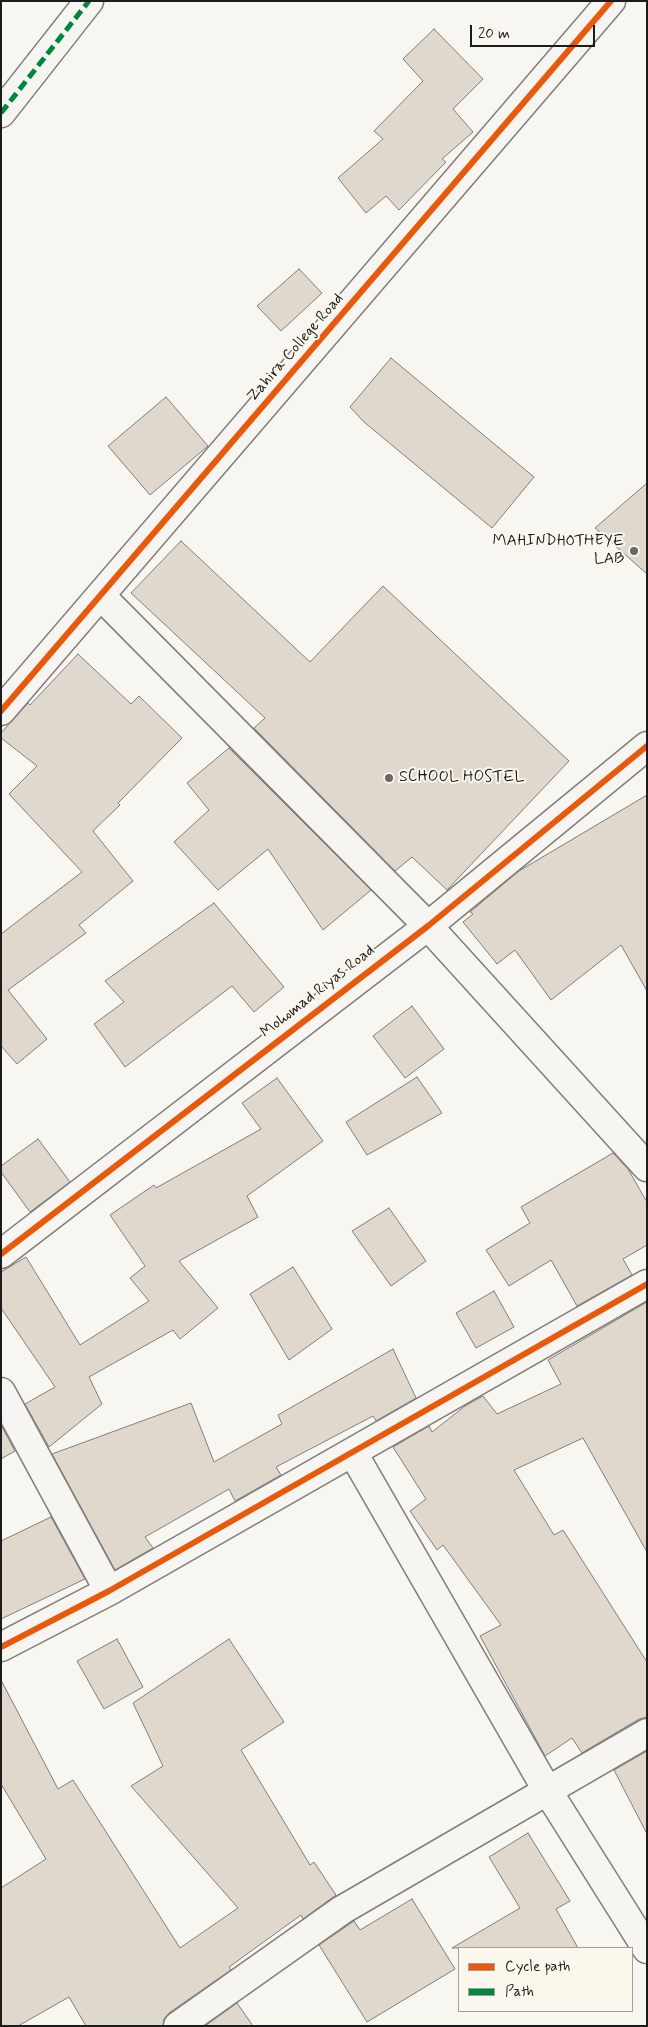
<!DOCTYPE html>
<html>
<head>
<meta charset="utf-8">
<style>
	body { margin:0 }
	#map { position:relative; width:648px; height:2027px; overflow:hidden; background:#f8f6f0; font-family:Mynerve,sans-serif }
	canvas { display:block }
	.frame { position:absolute; inset:0; border:2px solid #1c1c1c; pointer-events:none }
	.legend { position:absolute; left:458px; top:1947px; width:175px; height:65px; box-sizing:border-box; background:#fbf7ec; border:1px solid #a29f99; margin:0; padding:6px 9px; list-style:none; font-size:15px; color:#1c1c1c }
	.legend li { display:flex; align-items:center; gap:10px; height:25px }
	.legend b { width:25px; border:1px solid #a29f99 }
	.scale { position:absolute; left:470px; top:25px; width:125px; height:22px; box-sizing:border-box; border:2px solid #1c1c1c; border-top:0; padding-left:6px; font-size:15px; line-height:18px; white-space:nowrap; color:#1c1c1c; -webkit-text-stroke:4px #fbf7ec; paint-order:stroke }
</style>
</head>
<body>
<div id="map">
<canvas width="648" height="2027"></canvas>
<div class="frame"></div>
<ul class="legend">
<li><b style="height:6px;background:#e8590c"></b>Cycle path</li>
<li><b style="height:6px;background:#00873e"></b>Path</li>
</ul>
<div class="scale">20 m</div>
</div>
<script>
const ctx = document.querySelector('canvas').getContext('2d');
ctx.lineJoin = 'round';
function fill(path, color) {
  ctx.fillStyle = color;
  ctx.fill(path, 'evenodd');
}
function toPath(rows) {
  const path = new Path2D();
  for (const r of rows) {
    path.moveTo(r[0], r[1]);
    for (let i = 2; i < r.length; i += 2) path.lineTo(r[i], r[i + 1]);
  }
  return path;
}
function trace(path, color, width, dash) {
  ctx.strokeStyle = color;
  ctx.lineWidth = width;
  ctx.lineCap = dash ? 'butt' : 'round';
  ctx.setLineDash(dash || []);
  ctx.stroke(path);
}
function write(font, color, halo, rows, align = 'center') {
  ctx.font = font + ' Mynerve,sans-serif';
  ctx.lineWidth = 4;
  ctx.setLineDash([]);
  ctx.textBaseline = 'middle';
  ctx.strokeStyle = halo;
  ctx.fillStyle = color;
  for (const [text, x, y, turn = 0] of rows) {
    ctx.save();
    ctx.translate(x, y);
    ctx.rotate((+turn || 0) * Math.PI / 180);
    ctx.textAlign = isNaN(turn) ? turn : align;
    if (halo) ctx.strokeText(text, 0, 0);
    ctx.fillText(text, 0, 0);
    ctx.restore();
  }
}
const building = toPath([
	[434,29,483,79,453,109,473,132,442,159,446,162,399,210,386,196,366,213,338,178,383,139,374,131,423,81,403,59,434,29],
	[299,269,322,293,281,331,257,306,299,269],
	[391,358,534,477,492,528,364,422,350,407,391,358],
	[166,397,208,446,150,495,108,446,166,397],
	[647,483,647,574,595,528,647,483],
	[181,541,310,662,383,586,569,761,447,890,412,857,395,871,254,728,265,718,131,593,181,541],
	[78,654,131,704,139,696,182,738,118,803,120,805,93,831,133,881,79,925,86,933,8,990,47,1039,17,1064,1,1046,1,934,82,872,9,794,37,766,1,738,1,733,28,703,30,705,78,654],
	[229,748,371,890,323,930,268,849,218,890,174,842,209,810,187,783,229,748],
	[647,795,647,991,621,945,551,1000,515,950,497,964,463,922,473,914,470,912,519,871,647,795],
	[214,903,284,987,254,1012,232,986,125,1067,94,1024,124,1002,105,981,214,903],
	[412,1006,444,1049,405,1078,373,1036,412,1006],
	[417,1077,442,1113,367,1155,346,1122,417,1077],
	[277,1078,323,1141,247,1196,258,1217,179,1261,218,1308,180,1339,173,1330,89,1377,102,1404,49,1447,25,1404,55,1387,1,1308,1,1272,26,1257,80,1345,149,1301,130,1278,145,1266,110,1215,154,1185,156,1188,261,1129,242,1103,277,1078],
	[38,1139,70,1182,30,1212,1,1172,1,1166,38,1139],
	[613,1153,628,1169,647,1202,647,1245,623,1259,632,1275,577,1306,551,1260,509,1286,486,1250,530,1223,521,1207,613,1153],
	[389,1208,426,1261,391,1286,352,1231,389,1208],
	[293,1267,332,1329,289,1360,250,1294,293,1267],
	[494,1291,514,1327,476,1348,456,1313,494,1291],
	[647,1302,647,1552,583,1438,514,1470,554,1535,563,1530,647,1662,647,1717,639,1719,582,1753,572,1738,545,1756,480,1636,501,1625,443,1545,437,1550,410,1511,426,1499,393,1447,429,1426,432,1432,465,1406,483,1396,497,1414,561,1384,548,1360,647,1302],
	[393,1349,416,1398,376,1421,373,1416,276,1467,281,1475,235,1501,229,1489,145,1537,153,1548,115,1570,52,1454,191,1403,214,1462,282,1424,278,1415,393,1349],
	[1,1425,15,1451,1,1459,1,1425],
	[51,1517,85,1579,1,1619,1,1541,51,1517],
	[117,1639,143,1687,104,1709,77,1661,117,1639],
	[229,1639,284,1722,241,1750,310,1865,314,1862,336,1895,303,1919,301,1915,229,1967,231,1970,169,2013,164,2019,163,2026,86,2026,69,1997,18,2026,1,2026,1,1888,46,1859,1,1784,1,1680,58,1789,73,1780,180,1948,238,1908,131,1786,163,1766,133,1703,229,1639],
	[647,1751,647,1834,614,1770,647,1751],
	[528,1833,570,1901,556,1909,578,1948,452,1948,520,1908,489,1857,528,1833],
	[412,1899,455,1969,367,2022,319,1945,354,1921,360,1930,412,1899],
	[237,2003,253,2026,205,2026,237,2003]
]);
const minor = toPath([
	[1,113,89,1],
	[101,596,428,926,647,1167],
	[1,711,611,1],
	[1,1254,428,926,647,746],
	[1,1392,109,1591],
	[353,1453,547,1790,647,1949],
	[1,1647,109,1591,647,1284],
	[178,2026,342,1910,647,1733]
]);
const quiet = toPath([
	[1,113,89,1]
]);
const cycleway = toPath([
	[1,711,611,1],
	[1,1254,428,926,647,746],
	[1,1647,109,1591,647,1284]
]);
const markers = [
	[634,551,5,"#696866"],
	[389,778,5,"#696866"]
];
const streetNames = [
	["Zahira College Road",296,348,-49],
	["Mohomad Riyas Road",318,992,-38]
];
const poiNames = [
	["MAHINDHOTHEYE",624,542],
	["LAB",624,560],
	["SCHOOL HOSTEL",399,778,"left"]
];
fill(building, '#e0d8cd');
trace(building, '#7f7e7b', 1);
trace(minor, '#7f7e7b', 31);
trace(minor, '#f6f5f1', 28);
trace(quiet, '#00873e', 5, [10, 5]);
trace(cycleway, '#e8590c', 6);
for (const [x, y, r, color] of markers) {
  const dot = new Path2D();
  dot.arc(x, y, r, 0, 2 * Math.PI);
  ctx.fillStyle = color;
  ctx.fill(dot);
  trace(dot, '#fbf7ec', 2);
}
write('16px', '#1c1c1c', '#fbf7ec', streetNames);
write('16px', '#1c1c1c', '#fbf7ec', poiNames, 'right');
</script>
</body>
</html>
